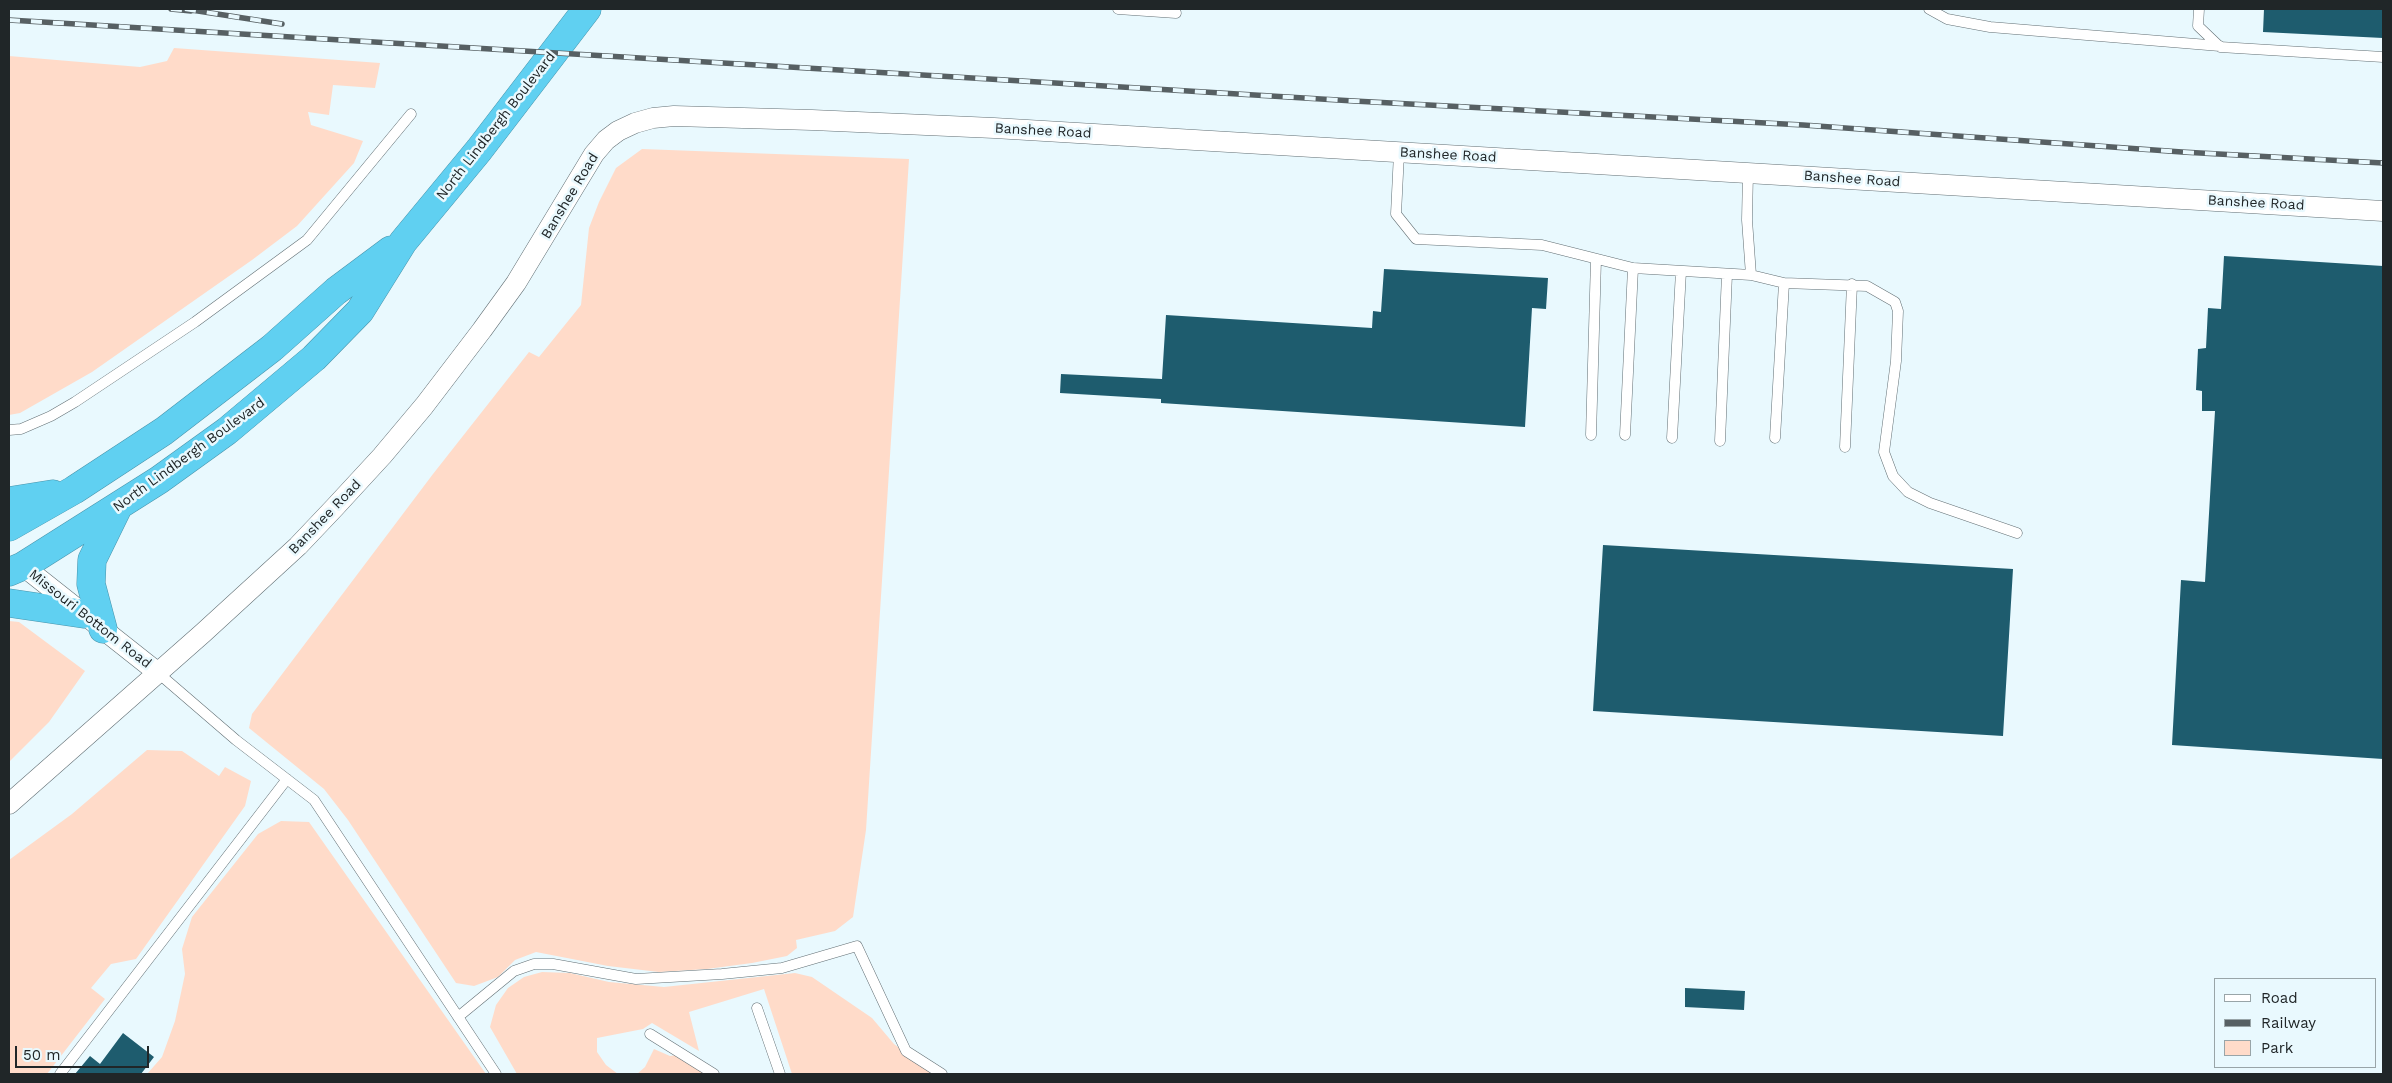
<!DOCTYPE html>
<html>
<head>
<meta charset="utf-8">
<style>
	body { margin:0 }
	#map { position:relative; width:2392px; height:1083px; overflow:hidden; background:#e9f9fe; font-family:"Work Sans",sans-serif }
	canvas { display:block }
	.frame { position:absolute; inset:0; border:10px solid #202628; pointer-events:none }
	.legend { position:absolute; left:2214px; top:978px; width:162px; height:90px; box-sizing:border-box; background:#e9f9fe; border:1px solid #99a5a8; margin:0; padding:6px 9px; list-style:none; font-size:15px; color:#202628 }
	.legend li { display:flex; align-items:center; gap:10px; height:25px }
	.legend b { width:25px; border:1px solid #99a5a8 }
	.scale { position:absolute; left:15px; top:1046px; width:134px; height:22px; box-sizing:border-box; border:2px solid #202628; border-top:0; padding-left:6px; font-size:15px; line-height:18px; white-space:nowrap; color:#202628; -webkit-text-stroke:4px #e9f9fe; paint-order:stroke }
</style>
</head>
<body>
<div id="map">
<canvas width="2392" height="1083"></canvas>
<div class="frame"></div>
<ul class="legend">
<li><b style="height:6px;background:#fff"></b>Road</li>
<li><b style="height:6px;background:#576063"></b>Railway</li>
<li><b style="height:14px;background:#ffdbc9"></b>Park</li>
</ul>
<div class="scale">50 m</div>
</div>
<script>
const ctx = document.querySelector('canvas').getContext('2d');
ctx.lineJoin = 'round';
function fill(path, color) {
  ctx.fillStyle = color;
  ctx.fill(path, 'evenodd');
}
function toPath(rows) {
  const path = new Path2D();
  for (const r of rows) {
    path.moveTo(r[0], r[1]);
    for (let i = 2; i < r.length; i += 2) path.lineTo(r[i], r[i + 1]);
  }
  return path;
}
function trace(path, color, width, dash) {
  ctx.strokeStyle = color;
  ctx.lineWidth = width;
  ctx.lineCap = dash ? 'butt' : 'round';
  ctx.setLineDash(dash || []);
  ctx.stroke(path);
}
function write(font, color, halo, rows, align = 'center') {
  ctx.font = font + ' "Work Sans",sans-serif';
  ctx.lineWidth = 5;
  ctx.setLineDash([]);
  ctx.textBaseline = 'middle';
  ctx.strokeStyle = halo;
  ctx.fillStyle = color;
  for (const [text, x, y, turn = 0] of rows) {
    ctx.save();
    ctx.translate(x, y);
    ctx.rotate((+turn || 0) * Math.PI / 180);
    ctx.textAlign = isNaN(turn) ? turn : align;
    if (halo) ctx.strokeText(text, 0, 0);
    ctx.fillText(text, 0, 0);
    ctx.restore();
  }
}
const green = toPath([
	[174,48,380,63,375,88,333,85,329,115,308,112,311,125,363,141,354,163,297,226,252,260,92,372,20,413,9,415,9,56,140,67,167,61],
	[642,149,909,159,866,830,853,917,835,931,796,940,797,948,787,956,752,963,707,969,659,972,608,966,536,952,515,960,498,977,474,986,456,983,348,820,324,789,249,728,252,714,433,474,529,352,539,357,581,305,589,228,599,202,616,168],
	[9,621,19,622,85,671,49,722,9,762],
	[147,750,182,751,219,776,225,767,251,781,245,806,136,959,111,964,91,988,105,999,47,1074,9,1074,9,860,72,814],
	[281,821,309,822,486,1074,147,1074,162,1057,175,1021,185,974,182,949,192,917,258,834],
	[542,972,570,973,609,982,664,987,795,973,812,977,872,1018,894,1044,934,1074,792,1074,764,989,689,1012,699,1051,652,1023,643,1029,597,1038,597,1052,606,1065,618,1074,517,1074,490,1027,496,1005,508,988,524,977],
	[654,1049,670,1056,677,1055,706,1074,637,1074,645,1067]
]);
const building = toPath([
	[2264,9,2383,9,2383,38,2263,32],
	[2224,256,2383,266,2383,759,2172,745,2181,580,2205,582,2215,411,2202,411,2202,391,2196,390,2198,349,2206,348,2208,308,2221,309],
	[1384,269,1548,278,1546,309,1532,308,1525,427,1161,403,1161,399,1060,393,1061,374,1162,379,1166,315,1372,328,1373,311,1381,312],
	[1603,545,2013,569,2003,736,1593,711],
	[1685,988,1745,991,1744,1010,1685,1007],
	[123,1033,154,1057,141,1074,75,1074,90,1056,100,1064]
]);
const lane = toPath([
	[1118,9,1176,13],
	[1929,9,1947,19,1990,27,2220,46],
	[2199,9,2198,26,2220,47,2383,57],
	[1399,153,1396,214,1416,239,1542,245,1633,268,1751,275],
	[1748,172,1747,220,1751,275,1784,283,1867,286,1895,302,1898,311,1896,361,1884,452,1893,476,1908,492,1930,503,2017,533],
	[9,430,21,429,51,416,75,402,195,322,307,240,411,114],
	[1591,435,1596,259],
	[1625,435,1633,268],
	[1672,438,1681,271],
	[1775,438,1784,283],
	[1720,441,1727,274],
	[1845,447,1852,284],
	[157,672,236,740,314,800,496,1074],
	[757,1008,780,1074],
	[458,1017,514,971,534,964,553,964,636,979,722,974,782,968,857,946,906,1051,942,1074],
	[650,1034,714,1074],
	[60,1074,287,779]
]);
const street = toPath([
	[23,566,157,672],
	[9,804,203,633,298,546,335,507,382,456,424,406,482,330,516,283,594,154,606,140,618,131,635,123,653,118,674,116,812,120,994,128,2383,211]
]);
const highway = toPath([
	[9,501,53,494],
	[9,527,74,490,164,431,272,348,336,291,391,250],
	[9,572,23,566,159,480,227,431,314,358,360,311,403,242,479,150,587,9],
	[9,603,84,614],
	[103,629,91,584,92,560,118,507]
]);
const rail = toPath([
	[171,9,191,11],
	[185,9,282,24],
	[9,20,1354,101,1803,125,2182,152,2383,163]
]);
const streetNames = [
	["North Lindbergh Boulevard",496,126,-52],
	["Banshee Road",1043,131,3],
	["Banshee Road",1448,155,3],
	["Banshee Road",1852,179,4],
	["Banshee Road",570,196,-59],
	["Banshee Road",2256,203,3],
	["North Lindbergh Boulevard",189,455,-36],
	["Banshee Road",325,517,-46],
	["Missouri Bottom Road",90,619,38]
];
fill(green, '#ffdbc9');
fill(building, '#1e5c6e');
trace(lane, '#626f74', 11);
trace(street, '#626f74', 21);
trace(highway, '#4a94ab', 29);
trace(lane, '#fff', 10);
trace(street, '#fff', 20);
trace(highway, '#60d0f1', 28);
trace(rail, '#576063', 5.5);
trace(rail, '#e9f9fe', 4, [11]);
write('14px', '#202628', '#e9f9fe', streetNames);
</script>
</body>
</html>
